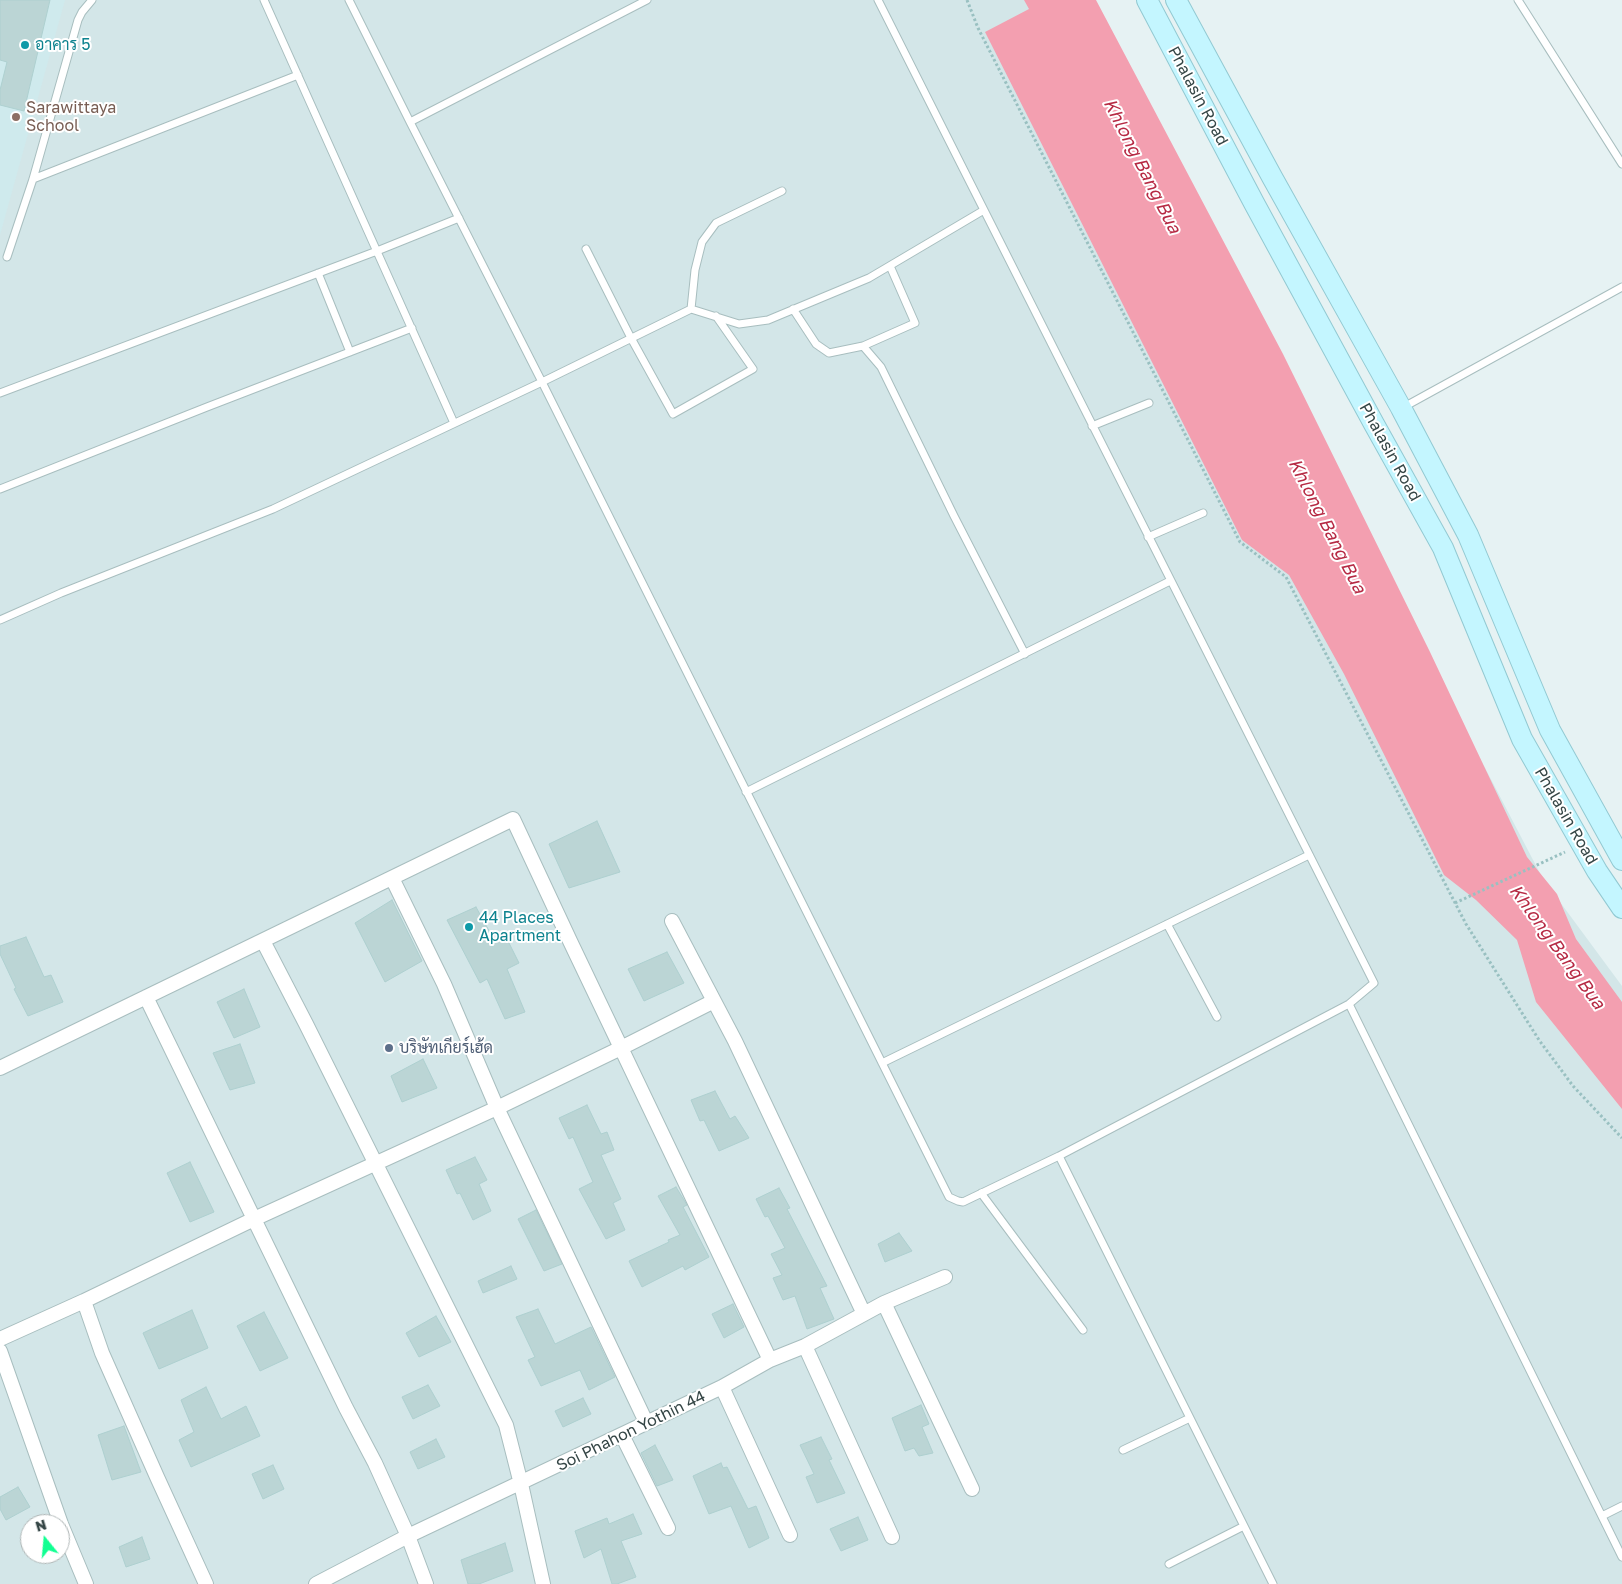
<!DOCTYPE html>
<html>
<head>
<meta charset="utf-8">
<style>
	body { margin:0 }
	#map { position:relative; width:1622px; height:1584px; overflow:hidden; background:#e6f2f3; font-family:"Golos Text",sans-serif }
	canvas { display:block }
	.north { position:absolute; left:20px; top:1514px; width:50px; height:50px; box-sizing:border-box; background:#fff; border:1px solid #aeb5b5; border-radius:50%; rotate:343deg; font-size:14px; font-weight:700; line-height:20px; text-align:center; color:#354646 }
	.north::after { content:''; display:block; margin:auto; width:18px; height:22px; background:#11ff92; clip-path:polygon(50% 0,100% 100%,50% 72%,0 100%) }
</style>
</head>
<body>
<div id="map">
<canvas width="1622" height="1584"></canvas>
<div class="north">N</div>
</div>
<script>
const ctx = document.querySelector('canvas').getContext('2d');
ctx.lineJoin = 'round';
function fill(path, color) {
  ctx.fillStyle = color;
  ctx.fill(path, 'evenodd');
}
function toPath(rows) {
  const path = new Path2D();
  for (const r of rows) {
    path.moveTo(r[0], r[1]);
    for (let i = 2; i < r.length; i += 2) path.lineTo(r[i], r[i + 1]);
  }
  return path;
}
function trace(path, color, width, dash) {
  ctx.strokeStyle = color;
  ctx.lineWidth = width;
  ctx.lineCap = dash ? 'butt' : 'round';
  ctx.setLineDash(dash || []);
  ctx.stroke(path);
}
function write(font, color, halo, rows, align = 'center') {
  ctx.font = font + ' "Golos Text",Sarabun,sans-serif';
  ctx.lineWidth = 4;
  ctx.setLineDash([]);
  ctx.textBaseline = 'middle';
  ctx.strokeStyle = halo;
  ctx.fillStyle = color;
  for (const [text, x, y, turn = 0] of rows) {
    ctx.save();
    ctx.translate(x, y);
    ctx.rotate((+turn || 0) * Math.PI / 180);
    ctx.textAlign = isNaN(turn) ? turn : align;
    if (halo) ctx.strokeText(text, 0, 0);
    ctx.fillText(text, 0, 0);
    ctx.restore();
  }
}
const residential = toPath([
	[0,0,1091,0,1387,580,1543,879,1622,986,1622,1584,0,1584],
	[30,1524,60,1524,60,1554,30,1554]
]);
const education = toPath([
	[0,0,65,0,0,235]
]);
const water = toPath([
	[1024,0,1096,0,1283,354,1430,652,1527,857,1557,894,1576,939,1622,1002,1622,1109,1536,1002,1517,940,1476,900,1444,875,1344,674,1289,575,1242,540,985,32,1029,9]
]);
const building = toPath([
	[0,0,50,0,24,111,0,105,0,90,7,62,0,60,0,0],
	[597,821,620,872,569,888,549,844,597,821],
	[392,900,422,961,385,982,355,923,392,900],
	[476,907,494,940,505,935,519,963,507,969,525,1012,505,1019,487,979,480,983,447,920,476,907],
	[26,937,44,977,51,975,63,1002,28,1016,14,989,16,988,0,954,0,946,26,937],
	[667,952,684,983,644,1001,628,969,667,952],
	[244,989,260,1027,234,1038,217,1002,244,989],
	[240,1044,255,1083,230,1090,213,1053,240,1044],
	[423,1059,437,1088,402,1102,391,1076,423,1059],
	[715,1091,730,1119,735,1116,749,1138,719,1151,704,1120,700,1121,691,1100,715,1091],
	[587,1105,601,1134,607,1132,614,1150,601,1155,621,1199,613,1203,625,1230,606,1239,579,1189,593,1182,573,1137,569,1139,559,1118,587,1105],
	[475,1157,487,1180,479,1184,491,1211,473,1220,460,1193,457,1194,446,1170,475,1157],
	[190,1162,214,1212,190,1222,167,1173,190,1162],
	[676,1187,687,1205,683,1207,709,1257,685,1270,683,1266,642,1287,629,1261,669,1242,668,1240,680,1235,658,1196,676,1187],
	[779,1188,790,1208,787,1209,827,1286,820,1288,834,1319,807,1329,795,1296,783,1300,773,1278,782,1275,771,1254,785,1248,768,1216,765,1217,756,1199,779,1188],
	[536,1210,562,1264,544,1271,518,1219,536,1210],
	[899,1233,912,1251,885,1262,878,1244,899,1233],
	[511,1266,517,1279,483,1293,478,1281,511,1266],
	[733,1304,744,1327,724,1338,712,1314,733,1304],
	[538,1309,555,1344,591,1327,615,1377,589,1390,580,1370,541,1386,528,1360,535,1357,516,1317,538,1309],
	[192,1310,208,1348,159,1369,143,1333,192,1310],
	[264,1312,288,1358,260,1371,237,1326,264,1312],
	[436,1316,451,1342,419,1357,406,1333,436,1316],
	[428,1385,440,1406,413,1419,402,1397,428,1385],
	[206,1387,221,1419,246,1406,260,1436,191,1467,179,1440,194,1432,181,1400,206,1387],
	[583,1398,591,1414,563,1427,555,1411,583,1398],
	[921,1405,929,1424,922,1427,933,1453,919,1456,914,1448,905,1451,892,1418,921,1405],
	[124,1426,141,1472,112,1480,98,1435,124,1426],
	[821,1437,832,1459,829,1460,845,1493,817,1503,806,1477,814,1474,800,1445,821,1437],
	[436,1439,445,1457,418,1469,410,1452,436,1439],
	[655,1445,673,1480,657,1486,641,1453,655,1445],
	[721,1463,723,1468,727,1467,748,1509,756,1506,769,1538,749,1548,731,1506,709,1514,693,1476,721,1463],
	[273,1465,284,1489,263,1499,252,1474,273,1465],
	[18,1487,30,1507,6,1520,0,1509,0,1497,18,1487],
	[633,1514,642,1534,621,1541,636,1577,617,1584,612,1584,601,1549,584,1558,575,1531,607,1518,609,1524,633,1514],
	[858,1517,868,1540,841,1551,830,1529,858,1517],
	[142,1537,150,1559,126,1567,119,1547,142,1537],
	[505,1543,513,1571,479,1584,468,1584,461,1560,505,1543]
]);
const path = toPath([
	[967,0,978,28,1240,542,1286,577,1466,924,1539,1040,1573,1086,1622,1138],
	[1455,903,1565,852]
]);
const service = toPath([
	[264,0,454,423],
	[349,0,410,122,542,382,949,1197,958,1201,963,1202,1059,1156,1349,1004,1374,983,878,0],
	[1518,0,1622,164],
	[410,122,647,0],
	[33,179,298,75],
	[586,249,631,338,673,414,753,369,716,316],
	[7,257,33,179,78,20,82,12,92,0],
	[318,273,350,352],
	[691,309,739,324,768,320,869,278,984,210],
	[793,309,816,344,829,353,863,346,915,323,890,266],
	[863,346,881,367,954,516,1025,654],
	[0,393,377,251,459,218],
	[1402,408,1622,287],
	[1092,426,1149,403],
	[0,489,207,407,412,328],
	[1148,537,1203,513],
	[0,620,61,593,273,509,542,382,691,309,695,270,702,242,716,223,782,191],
	[746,792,1170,581],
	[1167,924,1217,1017],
	[1349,1004,1622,1557],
	[882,1063,1309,855],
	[1059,1156,1273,1584],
	[981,1193,1083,1330],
	[1123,1450,1190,1418],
	[1602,1516,1622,1506],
	[1169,1564,1244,1526]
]);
const minor = toPath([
	[392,878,444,984,497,1108,646,1422],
	[672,921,714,1001],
	[263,941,306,1024,506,1425,521,1484,543,1584],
	[146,997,346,1408,375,1463,408,1536,426,1584],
	[0,1068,513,819,570,941,770,1360],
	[84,1301,102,1353,157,1477,206,1584],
	[884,1303,972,1489],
	[0,1339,84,1301,254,1219,497,1108,621,1048,714,1001,735,1041,864,1314],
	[805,1346,892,1537],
	[0,1351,61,1524,86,1584],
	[722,1387,790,1535],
	[622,1435,668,1528],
	[316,1584,408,1536,722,1387,770,1360,805,1346,884,1303,945,1277]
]);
const secondary = toPath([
	[1147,0,1254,203,1374,424,1443,548,1522,739,1597,871,1622,908],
	[1176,0,1272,177,1401,408,1468,535,1550,730,1622,860]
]);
const markers = [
	[25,45,5,"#0f9aa8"],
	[16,117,5,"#8d6e63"],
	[469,927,5,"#0f9aa8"],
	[389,1048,5,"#5c6f8a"]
];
const cultureNames = [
	["อาคาร 5",35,45],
	["44 Places",479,918],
	["Apartment",479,936]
];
const streetNames = [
	["Phalasin Road",1198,96,62],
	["Phalasin Road",1390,452,61],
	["Phalasin Road",1566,816,60],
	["Soi Phahon Yothin 44",631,1431,-26]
];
const educationNames = [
	["Sarawittaya",26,108],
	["School",26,126]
];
const serviceNames = [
	["บริษัทเกียร์เฮ้ด",399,1048]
];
const waterNames = [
	["Khlong Bang Bua",1142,166,63],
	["Khlong Bang Bua",1327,526,63],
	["Khlong Bang Bua",1557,947,54]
];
fill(residential, '#d3e6e8');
fill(education, '#cfeaed');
fill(water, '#f39fb0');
fill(building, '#bbd5d5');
trace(building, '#aed0d0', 1);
trace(service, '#a8bebf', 9);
trace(minor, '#a8bebf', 16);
trace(secondary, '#92c9d2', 22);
trace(path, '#99c0c1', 3, [2.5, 2.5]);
trace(service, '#fff', 7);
trace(minor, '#fff', 14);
trace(secondary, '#c4f6ff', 20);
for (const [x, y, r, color] of markers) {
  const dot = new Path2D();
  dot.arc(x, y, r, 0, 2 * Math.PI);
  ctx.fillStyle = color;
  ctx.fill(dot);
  trace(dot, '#fff', 2);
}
write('16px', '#0d838f', '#fff', cultureNames, 'left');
write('16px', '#354646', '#fff', streetNames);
write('16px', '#785e54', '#fff', educationNames, 'left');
write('16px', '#4e5e75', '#fff', serviceNames, 'left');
write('italic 18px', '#b62a44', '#fff', waterNames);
</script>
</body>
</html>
